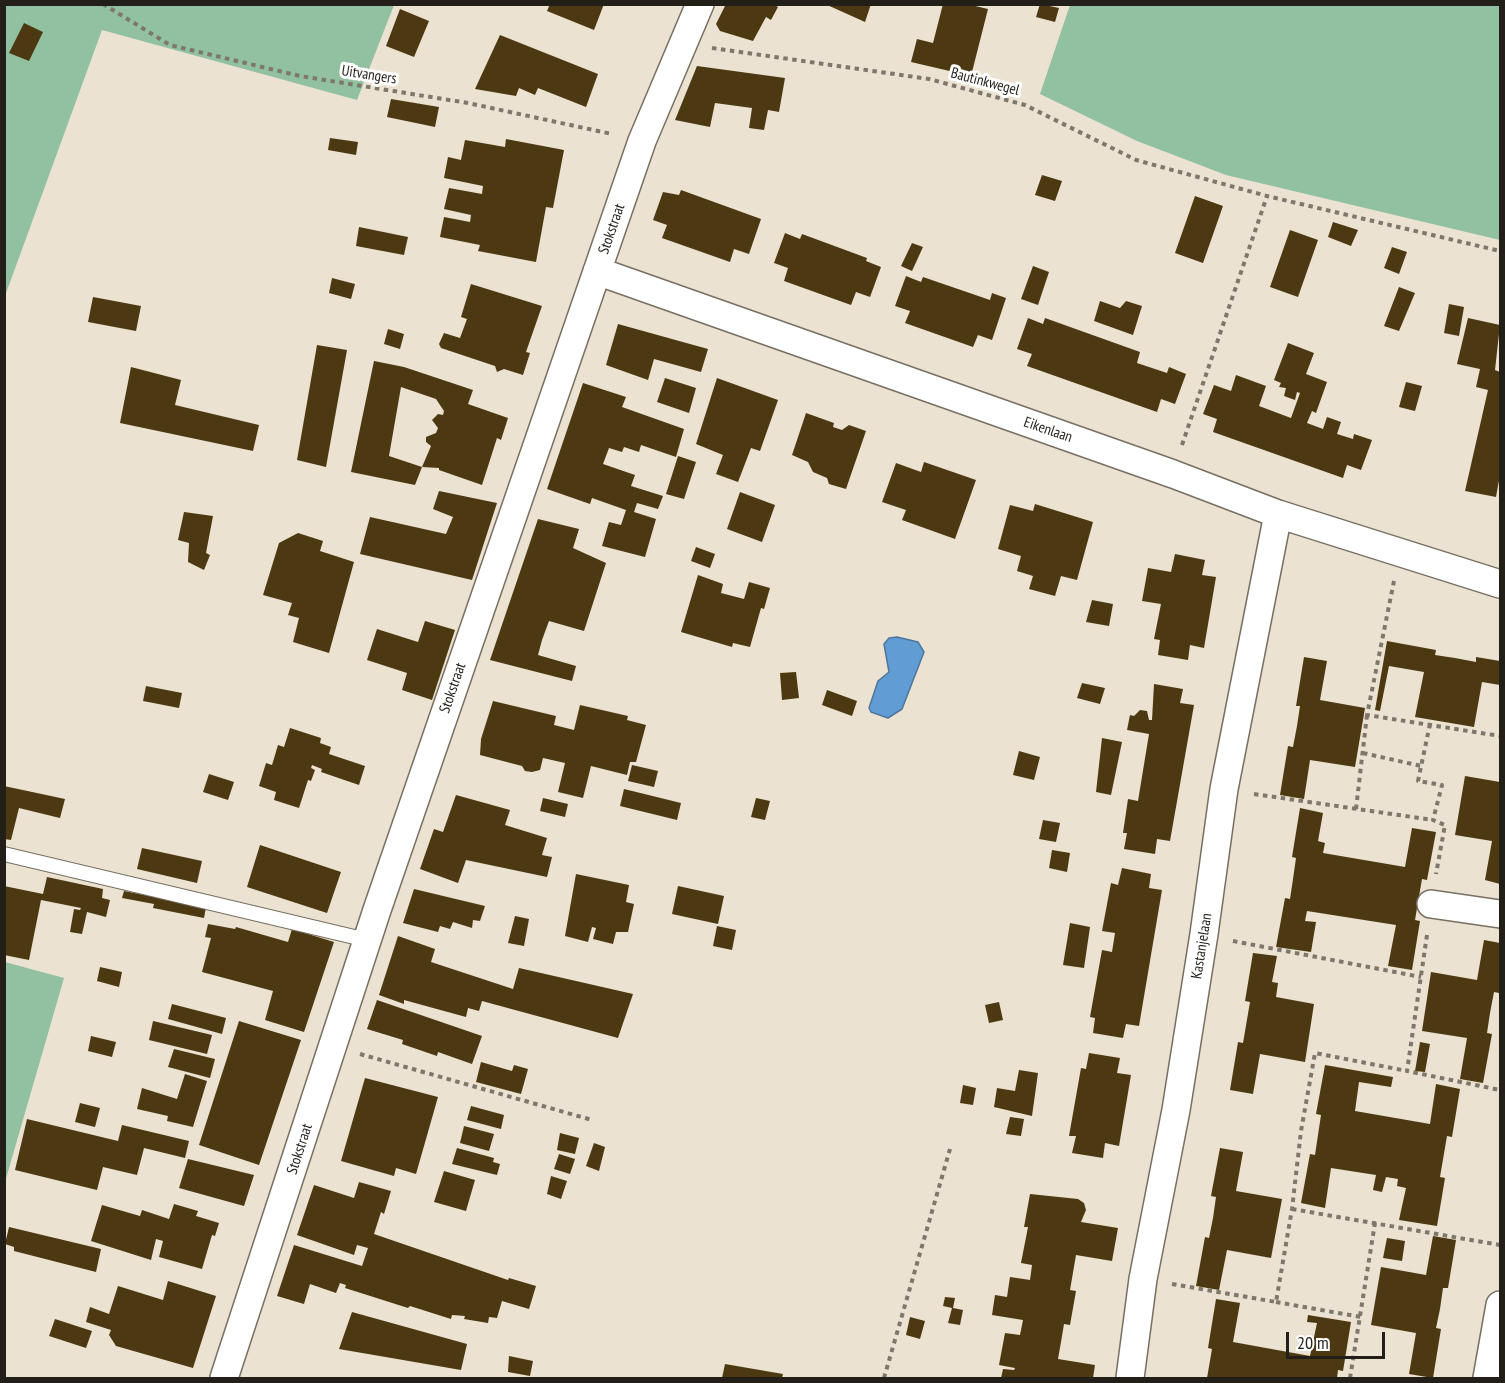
<!DOCTYPE html>
<html>
<head>
<meta charset="utf-8">
<style>
	body { margin:0 }
	#map { position:relative; width:1505px; height:1383px; overflow:hidden; background:#ebe2d2; font-family:"PT Sans Narrow",sans-serif }
	canvas { display:block }
	.frame { position:absolute; inset:0; border:6px solid #221f19; pointer-events:none }
	.scale { position:absolute; left:1286px; top:1332px; width:99px; height:27px; box-sizing:border-box; border:3px solid #221f19; border-top:0; padding-left:8px; font-size:18px; line-height:21px; white-space:nowrap; color:#221f19; -webkit-text-stroke:4px #fff; paint-order:stroke }
</style>
</head>
<body>
<div id="map">
<canvas width="1505" height="1383"></canvas>
<div class="frame"></div>
<div class="scale">20 m</div>
</div>
<script>
const ctx = document.querySelector('canvas').getContext('2d');
ctx.lineJoin = 'round';
function fill(path, color) {
  ctx.fillStyle = color;
  ctx.fill(path, 'evenodd');
}
function toPath(rows) {
  const path = new Path2D();
  for (const r of rows) {
    path.moveTo(r[0], r[1]);
    for (let i = 2; i < r.length; i += 2) path.lineTo(r[i], r[i + 1]);
  }
  return path;
}
function trace(path, color, width, dash) {
  ctx.strokeStyle = color;
  ctx.lineWidth = width;
  ctx.lineCap = dash ? 'butt' : 'round';
  ctx.setLineDash(dash || []);
  ctx.stroke(path);
}
function write(font, color, halo, rows, align = 'center') {
  ctx.font = font + ' "PT Sans Narrow",sans-serif';
  ctx.lineWidth = 6;
  ctx.setLineDash([]);
  ctx.textBaseline = 'middle';
  ctx.strokeStyle = halo;
  ctx.fillStyle = color;
  for (const [text, x, y, turn = 0] of rows) {
    ctx.save();
    ctx.translate(x, y);
    ctx.rotate((+turn || 0) * Math.PI / 180);
    ctx.textAlign = isNaN(turn) ? turn : align;
    if (halo) ctx.strokeText(text, 0, 0);
    ctx.fillText(text, 0, 0);
    ctx.restore();
  }
}
const green = toPath([
	[5,5,394,5,357,100,102,30,5,296],
	[1070,5,1500,5,1500,240,1226,175,1137,141,1040,94],
	[5,962,64,978,5,1182,4,962]
]);
const water = toPath([
	[897,637,918,642,924,652,902,709,888,718,871,712,869,708,878,681,889,672,884,644,889,638,897,637]
]);
const building = toPath([
	[550,4,604,4,594,30,547,11],
	[726,4,773,4,778,7,771,20,766,17,753,41,720,31,716,24],
	[825,4,871,4,865,22],
	[943,4,967,4,988,9,971,76,911,62,917,39,933,43],
	[1040,4,1059,8,1055,22,1036,17],
	[400,9,429,21,414,57,386,46],
	[24,23,43,32,29,61,9,53],
	[500,35,598,74,586,107,538,88,535,95,519,88,516,96,475,89],
	[697,66,785,78,779,112,768,110,764,130,749,128,752,108,715,103,710,127,675,120],
	[391,99,439,107,435,127,387,117],
	[330,138,358,142,356,155,328,150],
	[506,139,564,150,553,208,546,207,536,262,478,251,480,245,440,237,444,217,470,222,471,215,444,209,449,188,482,194,483,186,444,178,448,157,461,160,465,140,505,147],
	[1042,175,1062,181,1055,201,1035,195],
	[681,190,761,219,749,254,734,249,730,262,662,238,667,225,653,220,663,192,679,195],
	[1195,196,1223,206,1203,263,1175,253],
	[1333,222,1358,230,1351,246,1328,237],
	[359,227,408,237,404,255,356,246],
	[1290,230,1318,240,1298,297,1270,287],
	[785,233,800,239,802,234,867,258,866,261,881,267,870,297,856,292,851,305,784,281,788,268,774,263],
	[912,243,923,247,912,271,901,266],
	[1392,247,1407,252,1399,274,1384,268],
	[1033,266,1049,272,1038,305,1021,299],
	[906,276,921,282,923,277,990,300,992,293,1006,298,992,340,978,335,973,347,905,323,910,311,895,306],
	[332,278,355,284,351,299,329,293],
	[471,284,542,306,526,352,530,353,523,375,504,369,497,372,495,366,441,348,439,344,444,333,460,338,467,319,461,317],
	[1399,287,1415,293,1399,331,1384,326],
	[93,297,141,306,136,331,88,322],
	[1100,301,1120,308,1126,301,1142,306,1133,335,1094,321],
	[1449,304,1464,307,1459,336,1444,333],
	[1028,318,1043,324,1045,318,1140,352,1137,363,1167,373,1169,367,1186,374,1175,404,1161,399,1157,412,1027,366,1032,354,1017,349],
	[1468,318,1500,325,1495,370,1500,372,1500,475,1496,497,1465,491,1488,390,1476,387,1480,369,1457,364],
	[618,324,708,349,701,372,654,359,648,380,606,365],
	[388,329,404,334,400,349,384,344],
	[1288,343,1314,353,1306,374,1327,382,1316,413,1312,411,1307,423,1323,429,1327,417,1341,422,1337,434,1353,439,1354,434,1372,440,1361,470,1347,465,1343,478,1213,432,1217,419,1203,414,1214,385,1231,391,1236,375,1266,386,1259,406,1291,418,1300,393,1297,392,1295,400,1284,396,1286,388,1279,387,1281,383,1274,380],
	[317,345,347,350,326,467,297,460],
	[374,361,404,367,473,390,468,404,508,418,501,440,497,438,482,485,439,470,439,468,422,467,431,446,426,442,426,437,436,433,438,428,432,420,438,414,443,415,444,411,436,399,401,387,389,456,422,467,415,485,351,472],
	[131,367,181,380,175,405,259,425,253,451,120,423],
	[665,378,696,388,689,413,657,402],
	[717,378,778,400,760,451,751,448,738,482,716,474,723,455,696,444],
	[1406,382,1422,386,1415,411,1399,407],
	[583,383,626,397,622,407,684,429,676,457,641,445,639,452,624,447,622,452,609,448,603,464,635,475,631,486,663,496,658,509,637,503,634,512,656,519,645,557,602,546,609,522,621,525,626,510,592,498,590,504,547,489],
	[806,413,834,423,833,427,842,430,849,425,866,431,846,489,829,484,827,478,813,472,808,462,792,455],
	[678,456,696,462,684,499,666,494],
	[924,462,976,480,955,539,902,520,906,510,882,502,896,463,921,472],
	[439,491,497,503,472,580,360,554,370,517,446,534,453,517,433,509],
	[740,492,775,505,762,542,727,529],
	[1035,504,1093,522,1077,580,1061,576,1055,596,1029,589,1033,576,1017,571,1021,556,998,549,1010,505,1033,511],
	[184,512,213,516,206,553,210,555,204,570,188,562,189,543,178,540],
	[538,519,579,529,573,548,606,563,584,631,549,621,542,640,538,655,576,666,572,681,490,660],
	[298,533,323,541,320,551,354,562,329,653,293,642,299,618,288,615,292,603,263,595,279,543],
	[696,547,715,554,710,568,691,561],
	[1175,554,1205,560,1202,575,1216,577,1204,648,1190,645,1188,660,1158,655,1160,640,1154,639,1161,604,1142,601,1148,568,1171,572],
	[698,575,723,584,721,593,744,599,749,582,770,588,764,609,761,608,750,647,733,643,732,647,681,632],
	[1092,600,1113,604,1109,626,1086,622],
	[425,621,455,630,432,700,402,690,407,673,367,660,377,629,418,642],
	[1387,641,1436,650,1435,655,1455,658,1476,662,1476,657,1500,661,1500,685,1482,682,1474,727,1415,717,1424,672,1389,666,1380,711,1375,710],
	[1304,657,1327,661,1320,700,1365,708,1355,767,1310,760,1304,799,1280,795,1288,746,1293,747,1297,726,1300,706,1296,706],
	[796,672,799,698,782,700,780,673],
	[1082,683,1105,688,1100,704,1077,698],
	[1154,684,1183,689,1180,703,1194,705,1170,841,1157,839,1155,854,1124,849,1127,833,1123,833,1128,799,1138,801,1149,734,1127,730,1130,715,1134,716,1140,710,1147,711,1149,720,1152,720],
	[146,686,182,693,179,708,143,701],
	[827,690,857,701,852,716,822,705],
	[493,701,556,716,554,725,574,730,580,705,628,716,627,720,646,725,636,762,630,762,627,775,591,766,583,798,558,792,565,763,543,758,540,770,532,772,525,771,522,766,480,755,481,739],
	[290,728,321,738,320,743,331,747,329,754,365,766,359,785,321,772,322,769,312,765,311,768,315,770,311,781,308,780,299,808,274,800,276,792,259,786,266,763,272,765,278,745,284,747],
	[1102,738,1122,742,1111,795,1096,792],
	[1019,751,1040,757,1034,780,1013,775],
	[632,765,658,771,654,787,628,781],
	[209,774,234,782,228,800,203,792],
	[1465,776,1500,782,1500,884,1485,880,1492,841,1455,835],
	[4,786,65,799,60,818,19,808,11,840,4,839],
	[624,789,681,803,677,820,620,806],
	[456,795,510,810,505,825,547,838,542,855,552,857,547,877,466,860,458,883,420,869,434,829,443,832],
	[543,798,568,804,565,817,540,811],
	[756,798,770,801,765,820,751,817],
	[1300,808,1323,813,1318,841,1325,843,1323,853,1405,867,1412,828,1436,832,1427,880,1422,879,1415,920,1420,921,1412,970,1388,966,1396,925,1307,911,1305,921,1316,922,1311,952,1276,947,1285,898,1290,899,1293,879,1296,858,1292,857],
	[1043,820,1060,823,1056,842,1039,839],
	[260,845,341,872,327,913,247,887],
	[142,848,202,861,197,883,137,869],
	[1052,850,1070,853,1067,872,1049,868],
	[1122,868,1151,874,1149,888,1162,890,1139,1026,1126,1024,1123,1038,1093,1033,1095,1018,1090,1017,1102,950,1112,952,1115,933,1102,931,1111,883,1118,885],
	[576,874,629,885,626,902,634,904,628,932,616,932,613,944,593,939,596,928,592,927,588,942,565,936],
	[47,877,103,889,102,898,110,900,106,917,87,912,82,934,70,932,74,909,80,910,81,908,41,900,29,960,4,955,4,886,43,894],
	[678,886,724,896,718,924,672,914],
	[414,889,485,906,480,921,473,920,472,928,453,922,450,929,440,926,438,932,403,923],
	[124,891,206,907,204,918,153,908,154,904,122,898],
	[515,916,529,919,524,946,508,943],
	[1070,923,1090,927,1084,968,1063,965],
	[208,924,235,929,236,927,288,942,292,929,334,942,304,1032,265,1020,273,991,202,972,211,938,205,937],
	[717,926,736,930,732,950,713,946],
	[398,936,435,949,431,962,513,989,519,968,633,994,618,1038,482,1001,479,1011,468,1008,466,1017,404,1000,404,1004,379,995],
	[1484,940,1500,943,1500,982,1499,993,1494,992,1490,1013,1487,1033,1492,1034,1483,1083,1460,1079,1467,1038,1422,1031,1431,972,1477,980],
	[1253,953,1277,956,1272,982,1278,983,1276,997,1314,1004,1305,1062,1260,1054,1253,1094,1230,1090,1238,1042,1243,1043,1250,1002,1245,1001],
	[100,967,122,972,119,987,97,981],
	[377,1000,482,1036,472,1064,438,1052,437,1056,402,1044,403,1040,367,1029],
	[999,1002,1003,1020,989,1023,985,1005],
	[172,1004,226,1018,222,1034,168,1019],
	[153,1021,212,1035,207,1054,149,1040],
	[239,1021,301,1040,259,1165,199,1145],
	[91,1036,116,1042,112,1057,88,1051],
	[1420,1042,1430,1044,1425,1072,1415,1071],
	[174,1049,215,1059,210,1078,168,1067],
	[1089,1053,1120,1058,1117,1073,1131,1075,1119,1146,1105,1143,1103,1158,1072,1153,1076,1136,1069,1136,1081,1068,1086,1069],
	[481,1062,512,1071,514,1065,528,1069,521,1094,476,1082],
	[1325,1065,1393,1077,1391,1087,1359,1082,1355,1111,1430,1124,1436,1084,1460,1089,1452,1137,1447,1136,1440,1177,1445,1178,1437,1226,1399,1220,1406,1188,1397,1186,1398,1179,1386,1177,1382,1192,1373,1190,1376,1175,1331,1168,1325,1208,1301,1203,1310,1154,1315,1155,1321,1115,1316,1114],
	[1019,1070,1038,1073,1032,1116,994,1107,997,1088,1015,1091],
	[185,1074,207,1081,193,1127,167,1121,168,1116,137,1109,142,1088,177,1099],
	[365,1078,438,1097,416,1174,396,1168,394,1176,341,1161],
	[963,1085,976,1088,973,1105,960,1103],
	[80,1103,100,1108,95,1127,75,1122],
	[471,1106,504,1115,501,1129,467,1120],
	[1010,1117,1024,1119,1021,1136,1006,1134],
	[27,1119,118,1141,122,1125,189,1141,185,1158,144,1148,137,1175,103,1167,97,1190,15,1170],
	[464,1126,494,1134,489,1151,460,1143],
	[560,1133,579,1138,575,1154,557,1150],
	[594,1143,605,1147,599,1171,586,1166],
	[457,1148,494,1158,493,1162,500,1164,497,1175,452,1164],
	[1220,1148,1243,1152,1236,1191,1282,1199,1271,1258,1227,1250,1219,1290,1196,1286,1205,1237,1209,1238,1213,1218,1216,1197,1211,1196],
	[559,1154,575,1159,570,1174,554,1169],
	[188,1159,254,1175,244,1206,179,1188],
	[444,1171,475,1180,466,1211,434,1202],
	[551,1176,567,1181,561,1199,547,1194],
	[359,1182,391,1191,384,1214,381,1212,374,1234,508,1280,509,1278,536,1286,529,1309,502,1301,497,1318,489,1317,488,1323,464,1319,465,1316,452,1315,451,1319,410,1306,408,1308,345,1288,346,1285,340,1283,336,1293,310,1284,304,1304,277,1296,294,1245,362,1266,368,1248,357,1245,354,1255,297,1235,314,1185,354,1198],
	[1030,1194,1078,1199,1084,1203,1086,1210,1081,1222,1118,1228,1112,1261,1076,1255,1070,1290,1076,1291,1070,1325,1064,1324,1061,1342,1058,1359,1095,1365,1093,1378,1001,1378,1003,1369,1014,1370,1015,1368,999,1365,1005,1333,1020,1335,1023,1320,992,1315,995,1295,1007,1297,1010,1277,1030,1280,1032,1265,1021,1263,1028,1227,1024,1227],
	[174,1204,198,1211,196,1216,219,1223,215,1236,212,1235,202,1269,159,1257,163,1241,156,1239,151,1260,91,1241,102,1205,140,1216,142,1210,169,1219],
	[9,1227,101,1249,96,1272,14,1251,14,1247,5,1244],
	[1433,1236,1456,1240,1448,1288,1443,1288,1440,1309,1436,1328,1441,1329,1433,1378,1409,1374,1416,1333,1371,1325,1381,1267,1426,1275],
	[1387,1238,1405,1241,1402,1261,1383,1258],
	[168,1281,216,1296,193,1368,116,1346,109,1335,111,1330,86,1322,90,1307,109,1314,118,1286,163,1300],
	[945,1297,955,1298,953,1308,963,1310,960,1325,948,1323,952,1308,943,1306],
	[1216,1299,1240,1303,1233,1342,1310,1356,1317,1323,1307,1322,1308,1315,1351,1322,1343,1371,1338,1370,1337,1378,1207,1378,1212,1349,1208,1348],
	[352,1312,467,1344,461,1370,339,1349],
	[910,1317,925,1321,920,1339,906,1335],
	[55,1319,92,1331,86,1348,49,1336],
	[509,1356,533,1361,530,1376,508,1372],
	[725,1364,783,1374,782,1378,722,1378]
]);
const path = toPath([
	[103,4,170,45,300,76,468,103,612,134],
	[712,48,929,79,1025,105,1136,160,1267,196,1500,251],
	[1182,445,1267,196],
	[1394,581,1367,715,1500,736],
	[1430,724,1418,781,1442,785,1433,820,1445,825,1436,874],
	[1363,753,1421,766],
	[1254,794,1433,820],
	[1356,809,1367,715],
	[1427,935,1407,1071,1500,1090],
	[1233,941,1421,977],
	[360,1054,592,1120],
	[1292,1209,1500,1245],
	[1172,1284,1276,1302,1292,1209,1301,1131,1315,1053,1407,1071],
	[1276,1302,1361,1317],
	[884,1378,950,1149],
	[1350,1378,1375,1223]
]);
const service = toPath([
	[4,854,367,940]
]);
const minor = toPath([
	[597,271,1173,474,1278,514,1500,584],
	[1431,904,1500,914],
	[224,1378,377,910,642,141,700,4],
	[1130,1378,1143,1279,1176,1110,1204,934,1224,789,1278,514],
	[1487,1378,1500,1305]
]);
const streetNames = [
	["Uitvangers",369,75,9],
	["Bautinkwegel",985,82,15],
	["Stokstraat",612,229,-71],
	["Eikenlaan",1048,430,19],
	["Stokstraat",453,688,-71],
	["Kastanjelaan",1202,946,-81],
	["Stokstraat",300,1149,-72]
];
fill(green, '#91c1a0');
fill(water, '#619cd4');
trace(water, '#4e769c', 1.5);
fill(building, '#4d3911');
trace(service, '#776f61', 16);
trace(minor, '#776f61', 30);
trace(path, '#7d776c', 4, [4.5, 4.5]);
trace(service, '#fff', 14);
trace(minor, '#fff', 27);
write('15px', '#221f19', '#fff', streetNames);
</script>
</body>
</html>
